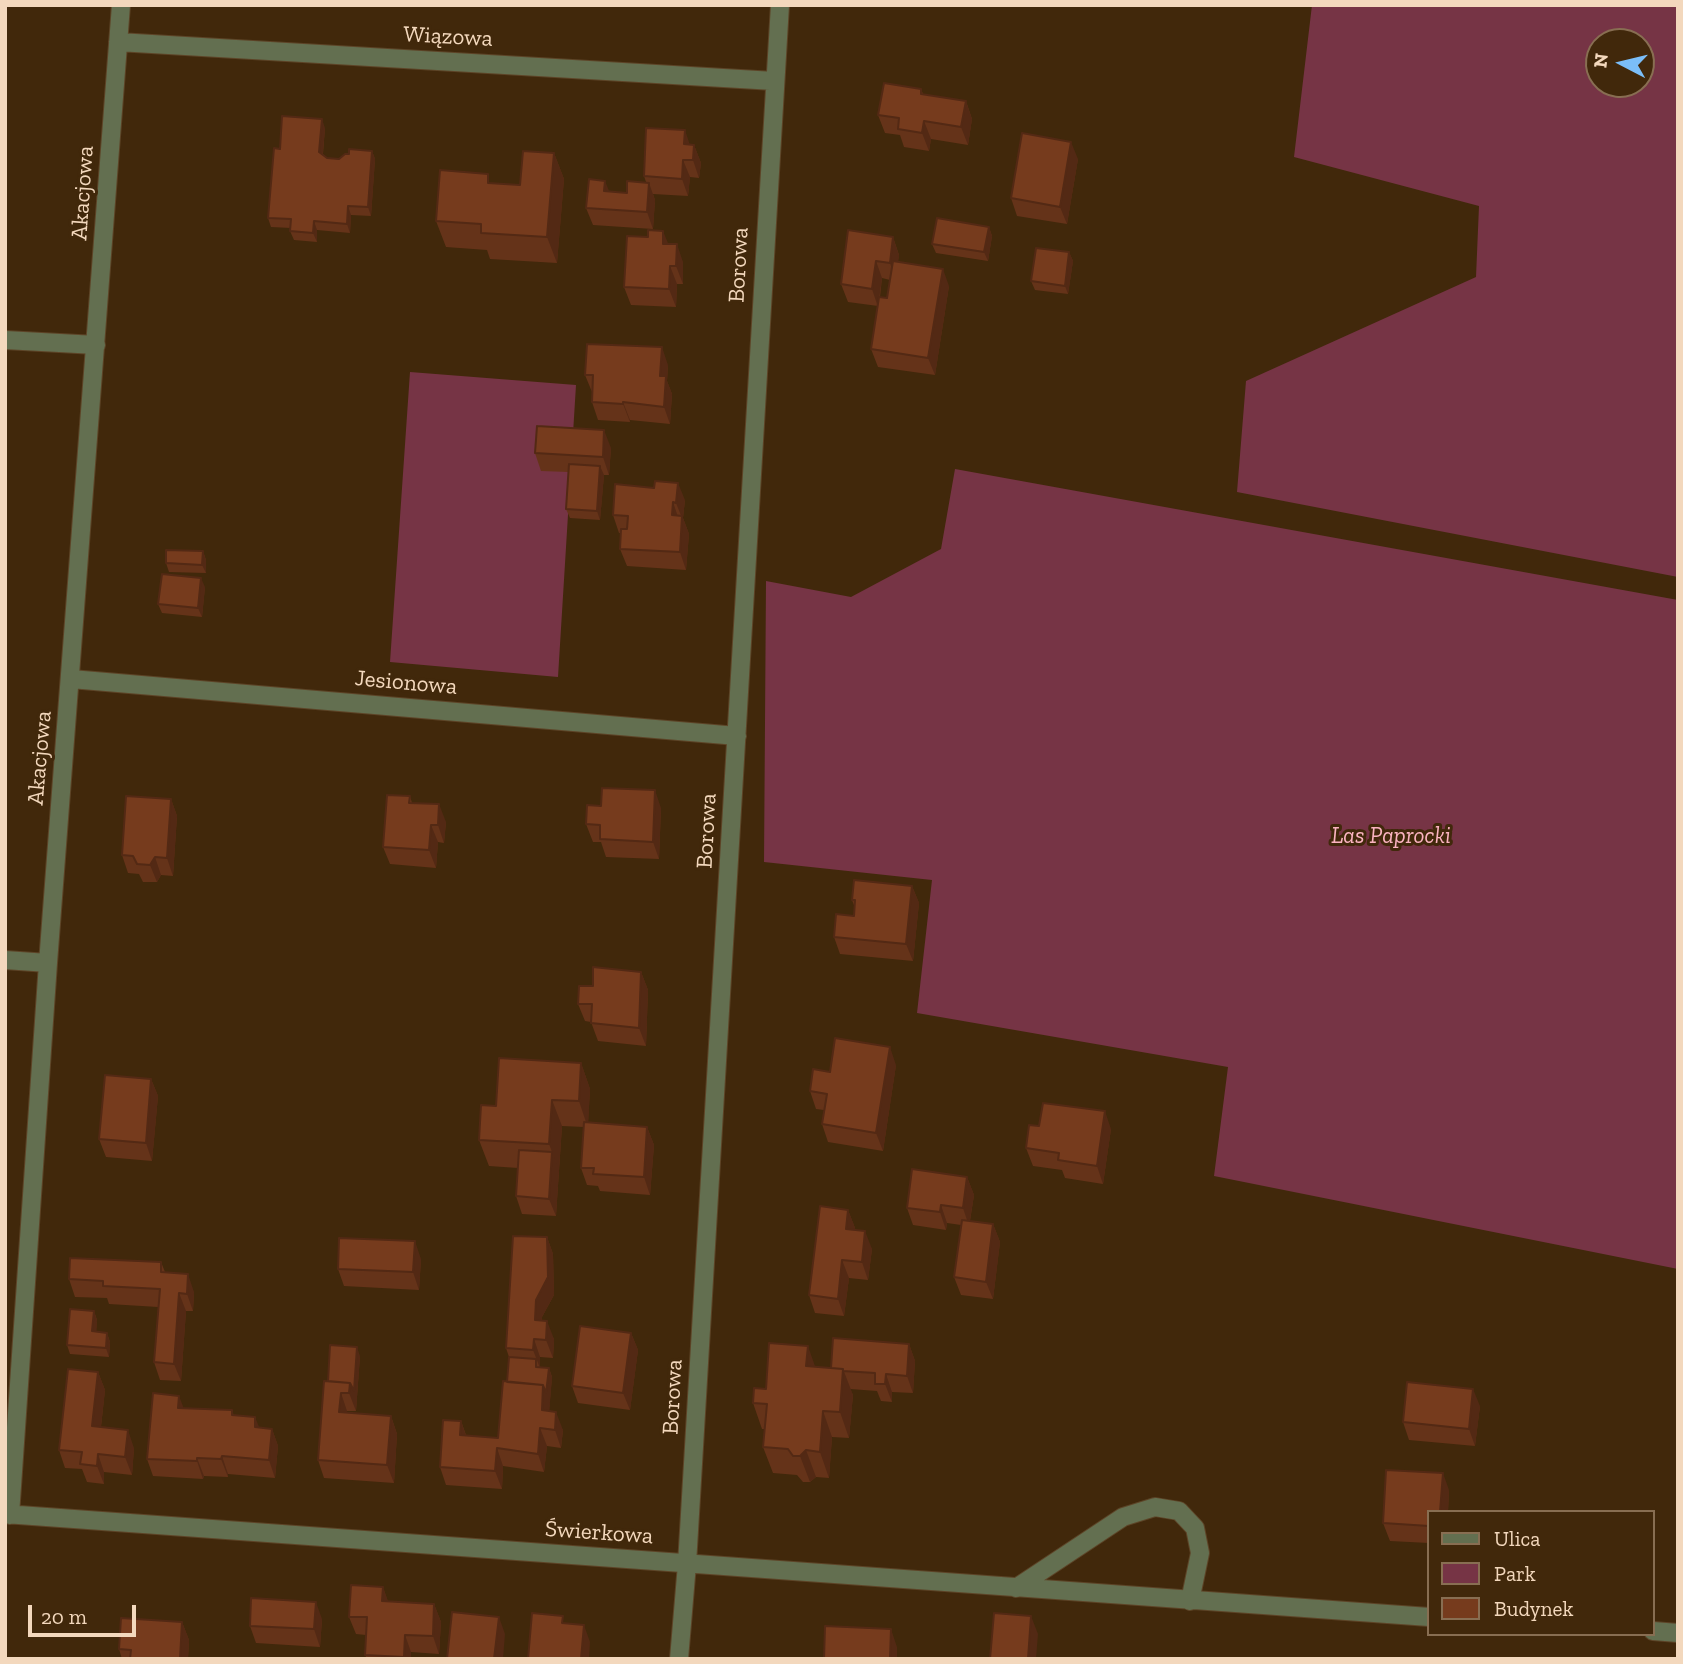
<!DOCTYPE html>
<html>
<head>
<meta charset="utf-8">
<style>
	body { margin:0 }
	#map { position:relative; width:1683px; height:1664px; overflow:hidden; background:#41280b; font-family:"Zilla Slab",serif }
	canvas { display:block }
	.frame { position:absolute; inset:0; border:7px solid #f3d8bd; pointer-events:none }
	.legend { position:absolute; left:1427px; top:1510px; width:228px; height:126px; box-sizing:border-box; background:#41280b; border:2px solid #886e52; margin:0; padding:9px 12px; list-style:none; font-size:21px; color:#f3d8bd }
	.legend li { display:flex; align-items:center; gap:14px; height:35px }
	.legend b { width:35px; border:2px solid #886e52 }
	.north { position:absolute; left:1585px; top:28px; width:70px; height:70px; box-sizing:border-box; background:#41280b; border:2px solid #886e52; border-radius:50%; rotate:277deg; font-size:19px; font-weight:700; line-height:28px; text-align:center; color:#f3d8bd }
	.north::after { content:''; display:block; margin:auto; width:24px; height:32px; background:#7bbef8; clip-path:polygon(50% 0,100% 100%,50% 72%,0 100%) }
	.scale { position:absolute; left:28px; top:1605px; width:108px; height:32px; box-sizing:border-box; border:4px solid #f3d8bd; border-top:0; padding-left:9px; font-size:21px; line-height:24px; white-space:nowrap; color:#f3d8bd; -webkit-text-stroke:5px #41280b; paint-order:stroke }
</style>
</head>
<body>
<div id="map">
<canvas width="1683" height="1664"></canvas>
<div class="frame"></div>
<ul class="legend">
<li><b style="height:9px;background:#636f50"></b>Ulica</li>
<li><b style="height:19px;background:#763445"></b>Park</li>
<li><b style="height:19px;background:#763b1d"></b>Budynek</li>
</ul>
<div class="north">N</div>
<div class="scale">20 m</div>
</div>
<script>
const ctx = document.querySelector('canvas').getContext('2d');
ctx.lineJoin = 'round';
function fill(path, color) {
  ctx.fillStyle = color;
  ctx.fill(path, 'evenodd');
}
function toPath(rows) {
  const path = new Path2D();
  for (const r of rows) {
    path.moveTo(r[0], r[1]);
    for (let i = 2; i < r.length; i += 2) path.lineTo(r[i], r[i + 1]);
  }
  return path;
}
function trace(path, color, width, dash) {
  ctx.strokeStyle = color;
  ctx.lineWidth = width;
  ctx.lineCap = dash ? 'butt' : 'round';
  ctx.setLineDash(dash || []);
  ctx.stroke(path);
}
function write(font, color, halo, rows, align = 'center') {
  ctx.font = font + ' "Zilla Slab",serif';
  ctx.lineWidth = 6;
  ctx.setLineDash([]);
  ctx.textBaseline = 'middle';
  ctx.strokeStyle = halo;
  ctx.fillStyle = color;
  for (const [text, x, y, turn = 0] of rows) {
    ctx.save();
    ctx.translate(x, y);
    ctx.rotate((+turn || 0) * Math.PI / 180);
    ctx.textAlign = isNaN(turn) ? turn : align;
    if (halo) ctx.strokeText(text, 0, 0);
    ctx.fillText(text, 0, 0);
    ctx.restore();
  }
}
const green = toPath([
	[1312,5,1678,5,1678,577,1237,492,1246,381,1476,277,1479,206,1294,157],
	[1599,42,1641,42,1641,84,1599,84],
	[410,372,576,385,558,677,390,662],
	[955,469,1678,600,1678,1269,1214,1176,1228,1067,917,1013,932,880,764,862,766,581,851,597,941,549]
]);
const minor = toPath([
	[118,42,774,81],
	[5,340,96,345],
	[71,679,737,736],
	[5,960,48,963],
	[5,1514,1429,1617],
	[10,1515,48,963,121,5],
	[1016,1588,1123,1517,1155,1507,1179,1511,1195,1528,1200,1553,1190,1601],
	[1653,1631,1678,1633],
	[679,1659,687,1564,780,5]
]);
const wall = toPath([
	[921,89,923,94,966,101,972,119,968,145,931,139,929,151,904,147,900,135,885,133,878,115],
	[325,128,323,154,327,158,339,159,349,154,372,151,375,159,371,216,351,215,350,233,317,230,317,242,294,240,290,231,291,228,271,227,268,218,280,149],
	[690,145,694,145,701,163,699,178,690,177,688,196,653,194,655,200,653,229,593,225,586,208,609,191,627,193,646,182,644,176],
	[554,153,564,179,557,263,490,259,487,250,446,247,436,221,492,183,520,185],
	[1078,159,1067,224,1017,216,1011,198],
	[989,227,992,236,988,261,936,253,932,244],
	[893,237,899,255,898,261,949,286,935,375,878,367,871,349,878,306,848,302,841,284],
	[882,278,890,280,887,298,880,297],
	[668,244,683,262,683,284,677,284,676,307,631,305,624,287],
	[1069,252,1073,261,1068,294,1035,290,1031,281],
	[668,365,667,381,672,394,670,424,630,420,630,422,598,420,592,402,592,392,585,375],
	[611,448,609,475,604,475,600,520,570,518,566,509,569,472,541,471,535,453],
	[685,500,683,518,689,534,686,570,627,566,620,549,621,533,619,533,613,515],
	[203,551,206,560,206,573,169,572,166,563],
	[205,587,202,617,162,613,158,604],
	[410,796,412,803,446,822,444,843,438,842,436,868,390,864,383,847],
	[171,799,177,816,173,876,161,875,157,882,143,882,139,874,128,873,122,855],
	[601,806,661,808,659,859,606,857,601,842,593,842,586,824],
	[912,886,919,903,913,961,840,954,834,937,854,916,855,908,852,900],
	[641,972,648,990,646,1046,598,1041,591,1022,585,1021,578,1004,593,986],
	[581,1063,590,1089,588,1123,647,1127,654,1145,650,1195,600,1191,598,1186,587,1185,581,1168,584,1127,562,1126,556,1216,522,1214,516,1196,518,1168,489,1166,479,1140,496,1106],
	[896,1065,883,1151,828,1142,822,1124,824,1110,816,1109,810,1091,830,1072],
	[151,1079,158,1096,152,1161,106,1157,99,1139],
	[1039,1126,1111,1129,1103,1184,1065,1178,1062,1170,1033,1166,1026,1148],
	[967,1177,974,1195,970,1221,993,1224,1000,1242,993,1299,961,1295,954,1277,961,1225,947,1223,946,1230,913,1225,907,1208],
	[848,1210,855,1228,855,1230,872,1249,868,1280,849,1278,844,1316,815,1313,809,1295],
	[547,1237,553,1254,554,1295,542,1317,542,1321,554,1339,553,1358,540,1357,540,1367,549,1368,552,1377,549,1411,563,1430,561,1448,547,1446,544,1472,503,1466,502,1489,446,1485,440,1467,461,1421,466,1435,498,1438,507,1382,509,1357,506,1348],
	[421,1259,419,1290,344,1286,338,1269],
	[161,1262,165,1272,194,1292,193,1311,186,1311,181,1381,160,1380,154,1362,158,1307,109,1304,107,1298,75,1297,69,1279],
	[94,1311,97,1320,96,1332,107,1333,110,1342,109,1357,70,1354,67,1345],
	[631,1333,638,1350,630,1410,578,1403,572,1386],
	[909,1344,915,1361,913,1393,892,1392,892,1402,881,1401,877,1391,850,1389,853,1395,849,1438,832,1437,829,1478,816,1477,810,1482,803,1482,797,1475,773,1473,763,1447,765,1429,762,1429,753,1403,766,1389,815,1367,831,1368],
	[360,1356,356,1411,347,1411,347,1413,391,1416,397,1434,394,1483,324,1478,318,1460,328,1381],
	[98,1372,105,1390,101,1427,134,1448,132,1475,104,1472,104,1484,87,1482,82,1469,65,1468,59,1450],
	[1480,1406,1475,1446,1409,1440,1403,1422],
	[184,1409,232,1410,234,1416,259,1428,272,1429,278,1446,275,1478,228,1474,228,1477,204,1476,203,1479,153,1476,147,1459],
	[1449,1490,1448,1512,1429,1512,1429,1543,1390,1541,1383,1523],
	[383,1587,388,1602,434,1604,441,1622,439,1654,411,1652,411,1659,367,1659,365,1655,366,1635,356,1634,349,1617],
	[322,1619,320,1647,256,1643,250,1626],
	[182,1622,189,1640,188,1659,122,1659,119,1649]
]);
const shadedWall = toPath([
	[966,101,972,119,968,145,961,127],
	[322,119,325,128,322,161,319,152],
	[924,121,931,139,929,151,922,133],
	[685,130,691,148,684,144],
	[1071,142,1078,159,1067,224,1060,207],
	[694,145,701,163,699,178,693,160],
	[372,151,375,159,371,216,368,207],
	[554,153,564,179,557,263,547,237],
	[683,160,690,177,688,196,682,179],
	[605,181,612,198,604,191],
	[649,183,655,200,653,229,647,212],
	[348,206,351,215,350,233,347,224],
	[314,221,317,230,317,242,313,233],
	[989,227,992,236,988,261,984,252],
	[663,231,670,248,663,244],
	[893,237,899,255,896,281,890,263],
	[677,244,683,262,683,284,676,266],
	[1069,252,1073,261,1068,294,1065,286],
	[876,261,882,278,878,307,872,289],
	[670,266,677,284,676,307,669,289],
	[943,269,949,286,935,375,928,358],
	[662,347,668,365,667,381,672,394,670,424,664,407,660,376],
	[623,402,630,420,630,422,623,404],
	[604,430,611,448,609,475,603,457],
	[600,466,604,475,600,520,597,511],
	[678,483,685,500,683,518,689,534,686,570,680,552,682,518,676,503],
	[673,502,679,520,672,515],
	[203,551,206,560,206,573,202,565],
	[201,578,205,587,202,617,198,608],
	[655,790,661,808,659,859,653,842],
	[171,799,177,816,173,876,167,858],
	[439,804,446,822,444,843,438,825],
	[431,825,438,842,436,868,429,850],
	[155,857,161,875,157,882,150,865],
	[912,886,919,903,913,961,906,944],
	[641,972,648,990,646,1046,639,1028],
	[890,1047,896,1065,883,1151,876,1133],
	[581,1063,590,1089,588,1128,579,1101],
	[151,1079,158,1096,152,1161,146,1143],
	[552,1100,562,1126,559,1170,549,1144],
	[1105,1111,1111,1129,1103,1184,1097,1166],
	[647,1127,654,1145,650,1195,644,1177],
	[552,1152,559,1170,556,1216,549,1199],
	[967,1177,974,1195,969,1226,963,1208],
	[941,1205,947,1223,946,1230,940,1212],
	[848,1210,855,1228,853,1247,846,1229],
	[993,1224,1000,1242,993,1299,986,1282],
	[865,1231,872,1249,868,1280,862,1262],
	[547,1237,553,1254,554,1295,542,1317,541,1338,535,1320,536,1300],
	[415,1241,421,1259,419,1290,413,1272],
	[842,1260,849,1278,844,1316,838,1299],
	[188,1274,194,1292,193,1311,187,1294],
	[179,1293,186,1311,181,1381,174,1364],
	[94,1311,97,1320,96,1340,92,1331],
	[547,1321,554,1339,553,1358,546,1340],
	[107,1333,110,1342,109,1357,106,1348],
	[631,1333,638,1350,630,1410,623,1393],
	[534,1339,540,1357,540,1368,533,1350],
	[909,1344,915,1361,913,1393,907,1376],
	[808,1346,817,1372,806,1366],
	[357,1347,360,1356,356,1411,349,1393],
	[549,1368,552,1377,548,1428,542,1410,543,1385],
	[843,1369,853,1395,849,1438,840,1412],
	[98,1372,105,1390,99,1444,92,1426],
	[886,1374,892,1392,892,1402,885,1384],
	[1473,1389,1480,1406,1475,1446,1469,1429],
	[341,1393,347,1411,345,1430,339,1412],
	[179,1396,186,1414,178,1408],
	[823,1411,832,1437,829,1478,820,1452],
	[556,1412,563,1430,561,1448,555,1430],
	[391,1416,397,1434,394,1483,387,1465],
	[255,1417,262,1434,255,1427],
	[461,1421,467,1439,460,1435],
	[540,1428,547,1446,544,1472,538,1454],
	[272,1429,278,1446,275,1478,269,1460],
	[128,1430,134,1448,132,1475,125,1457],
	[497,1448,503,1466,502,1489,495,1471],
	[806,1450,816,1477,810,1482,800,1456],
	[98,1454,104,1472,104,1484,97,1466],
	[222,1456,228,1474,228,1477,221,1459],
	[197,1458,204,1476,203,1479,197,1461],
	[1443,1473,1449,1490,1448,1512,1440,1512],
	[383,1587,389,1604,382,1601],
	[316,1602,322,1619,320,1647,314,1629],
	[434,1604,441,1622,439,1654,433,1636],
	[1031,1616,1038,1634,1036,1659,1028,1659],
	[499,1617,505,1634,503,1659,494,1659],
	[182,1622,189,1640,188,1659,180,1659],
	[584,1625,590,1642,589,1659,581,1659],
	[891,1629,897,1647,897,1659,890,1659],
	[405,1635,411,1652,411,1659,404,1659,404,1657]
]);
const building = toPath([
	[884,83,921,89,921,94,966,101,961,127,924,121,922,133,898,129,899,118,878,115,884,83],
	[282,116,322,119,319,152,327,158,339,159,345,154,349,154,349,149,372,151,368,207,348,206,347,224,314,221,313,233,290,231,291,219,268,218,274,148,280,149,282,116],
	[646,128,685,130,684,144,694,145,693,160,683,160,682,179,644,176,646,128],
	[1022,133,1071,142,1060,207,1011,198,1022,133],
	[523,151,554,153,547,237,481,233,481,224,436,221,440,170,488,174,488,183,520,185,523,151],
	[589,179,605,181,604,191,627,193,627,181,649,183,647,212,586,208,589,179],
	[937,218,989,227,984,252,932,244,937,218],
	[648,230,663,231,663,244,677,244,676,266,670,266,669,289,624,287,627,236,648,237,648,230],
	[848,230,893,237,890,263,876,261,872,289,841,284,848,230],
	[1036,248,1069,252,1065,286,1031,281,1036,248],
	[893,261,943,269,928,358,871,349,879,297,887,298,893,261],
	[587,344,662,347,660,376,666,376,664,407,623,402,623,404,592,402,593,375,585,375,587,344],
	[537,426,604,430,603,457,535,453,537,426],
	[569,464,600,466,597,511,566,509,569,464],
	[655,481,678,483,676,503,673,502,672,515,682,516,680,552,620,549,621,529,627,529,628,516,613,515,615,484,654,488,655,481],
	[166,550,203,551,202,565,166,563,166,550],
	[162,574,201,578,198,608,158,604,162,574],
	[602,788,655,790,653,842,600,839,600,825,586,824,587,805,601,806,602,788],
	[387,795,410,796,409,803,439,804,438,825,431,825,429,850,383,847,387,795],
	[126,796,171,799,167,858,155,857,150,865,137,864,133,856,122,855,126,796],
	[854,880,912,886,906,944,834,937,836,914,854,916,855,900,852,900,854,880],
	[593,967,641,972,639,1028,591,1023,592,1004,578,1004,579,986,593,986,593,967],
	[835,1038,890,1047,876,1133,822,1124,827,1094,810,1091,813,1069,830,1072,835,1038],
	[499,1058,581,1063,579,1101,552,1100,549,1144,479,1140,481,1105,496,1106,499,1058],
	[105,1075,151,1079,146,1143,99,1139,105,1075],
	[1043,1103,1105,1111,1097,1166,1058,1160,1059,1153,1026,1148,1029,1125,1039,1126,1043,1103],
	[584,1122,647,1127,644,1177,593,1174,594,1168,581,1168,584,1122],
	[519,1150,552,1152,549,1199,516,1196,519,1150],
	[912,1169,967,1177,963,1208,941,1205,940,1212,907,1208,912,1169],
	[820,1206,848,1210,846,1229,865,1231,862,1262,842,1260,838,1299,809,1295,820,1206],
	[962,1220,993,1224,986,1282,954,1277,962,1220],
	[513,1236,547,1237,548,1277,536,1300,535,1320,547,1321,546,1340,534,1339,533,1350,506,1348,513,1236],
	[339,1238,415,1241,413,1272,338,1269,339,1238],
	[70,1258,161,1262,161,1272,188,1274,187,1294,179,1293,174,1364,154,1362,160,1289,103,1286,103,1281,69,1279,70,1258],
	[70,1309,94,1311,92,1331,107,1333,106,1348,67,1345,70,1309],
	[580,1326,631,1333,623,1393,572,1386,580,1326],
	[833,1338,909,1344,907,1376,886,1374,885,1384,875,1384,875,1373,843,1371,843,1369,831,1368,833,1338],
	[769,1343,808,1346,806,1366,843,1369,840,1412,823,1411,820,1452,806,1450,800,1456,793,1456,788,1449,763,1447,767,1404,753,1403,754,1388,766,1389,769,1343],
	[330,1345,357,1347,354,1391,350,1383,328,1381,330,1345],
	[509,1357,536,1359,536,1367,549,1368,546,1393,543,1385,507,1382,509,1357],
	[68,1369,98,1372,92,1426,128,1430,125,1457,98,1454,97,1466,80,1464,82,1452,59,1450,68,1369],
	[324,1381,350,1383,349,1393,341,1393,339,1412,391,1416,387,1465,318,1460,324,1381],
	[503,1381,543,1385,542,1410,556,1412,555,1430,540,1428,538,1454,497,1448,495,1471,440,1467,443,1420,461,1421,460,1435,498,1438,503,1381],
	[1407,1382,1473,1389,1469,1429,1403,1422,1407,1382],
	[153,1393,179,1396,178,1408,232,1410,232,1415,255,1417,255,1427,272,1429,269,1460,222,1456,221,1459,197,1458,197,1461,147,1459,153,1393],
	[1386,1470,1443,1473,1440,1512,1429,1512,1429,1526,1383,1523,1386,1470],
	[351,1585,383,1587,382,1601,434,1604,433,1636,405,1635,404,1657,365,1655,367,1617,349,1617,351,1585],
	[251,1598,316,1602,314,1629,250,1626,251,1598],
	[452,1612,499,1617,494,1659,447,1659,452,1612],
	[532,1613,563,1616,562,1623,584,1625,581,1659,528,1659,532,1613],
	[994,1613,1031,1616,1028,1659,990,1659,994,1613],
	[121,1618,182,1622,180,1659,130,1659,131,1650,119,1649,121,1618],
	[825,1626,891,1629,890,1659,824,1659,825,1626]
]);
const streetNames = [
	["Wiązowa",448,37,3],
	["Akacjowa",83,193,-86],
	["Borowa",739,265,-87],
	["Jesionowa",406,683,5],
	["Akacjowa",40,758,-85],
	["Borowa",707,831,-87],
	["Borowa",673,1397,-87],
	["Świerkowa",599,1533,4]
];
const parkNames = [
	["Las Paprocki",1391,836]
];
fill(green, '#763445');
trace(minor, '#5d4427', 20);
trace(minor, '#636f50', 18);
fill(wall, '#653319');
fill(shadedWall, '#532914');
fill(building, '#763b1d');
trace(building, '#532914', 2);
write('23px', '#f3d8bd', '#41280b', streetNames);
write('italic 23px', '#fbb3c1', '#41280b', parkNames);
</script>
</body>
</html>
